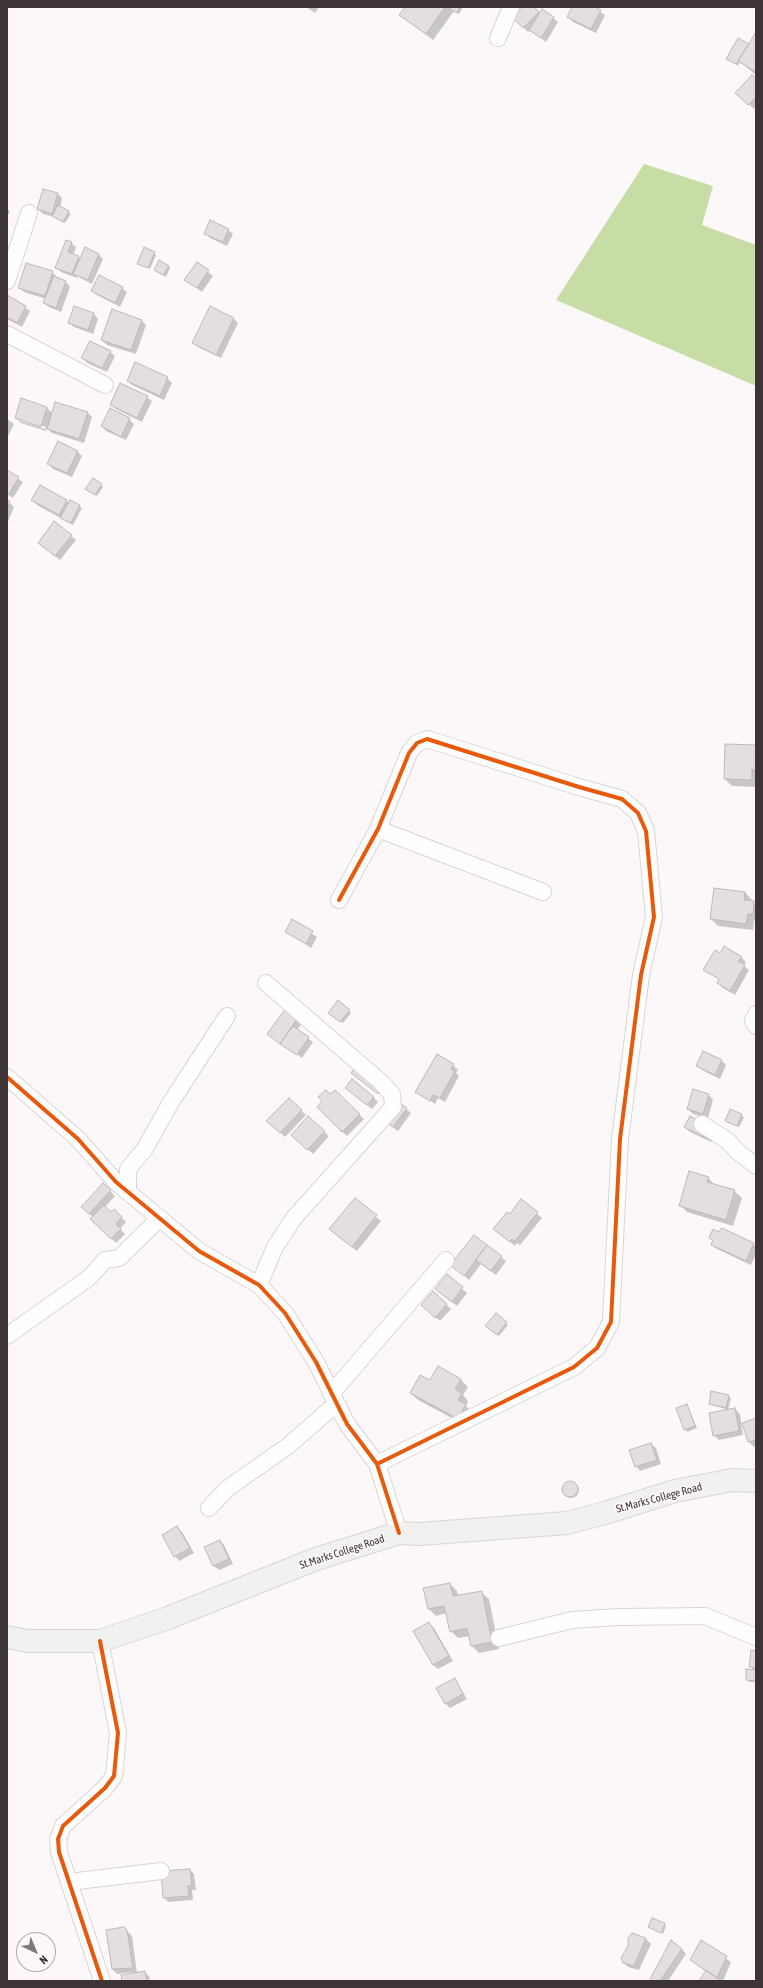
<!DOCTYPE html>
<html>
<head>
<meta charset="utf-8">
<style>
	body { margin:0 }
	#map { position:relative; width:763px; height:1988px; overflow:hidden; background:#fcf8f9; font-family:"Asap Condensed",sans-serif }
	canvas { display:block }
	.frame { position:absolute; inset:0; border:8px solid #3e3436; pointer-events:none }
	.north { position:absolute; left:16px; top:1932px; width:40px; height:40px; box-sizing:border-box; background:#fdf7f8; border:1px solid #b1a9aa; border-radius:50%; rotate:136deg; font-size:11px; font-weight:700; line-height:16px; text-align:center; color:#3e3436 }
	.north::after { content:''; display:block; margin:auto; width:14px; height:18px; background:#80797a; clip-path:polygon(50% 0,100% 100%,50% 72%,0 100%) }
</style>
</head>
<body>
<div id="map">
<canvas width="763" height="1988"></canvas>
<div class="frame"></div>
<div class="north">N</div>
</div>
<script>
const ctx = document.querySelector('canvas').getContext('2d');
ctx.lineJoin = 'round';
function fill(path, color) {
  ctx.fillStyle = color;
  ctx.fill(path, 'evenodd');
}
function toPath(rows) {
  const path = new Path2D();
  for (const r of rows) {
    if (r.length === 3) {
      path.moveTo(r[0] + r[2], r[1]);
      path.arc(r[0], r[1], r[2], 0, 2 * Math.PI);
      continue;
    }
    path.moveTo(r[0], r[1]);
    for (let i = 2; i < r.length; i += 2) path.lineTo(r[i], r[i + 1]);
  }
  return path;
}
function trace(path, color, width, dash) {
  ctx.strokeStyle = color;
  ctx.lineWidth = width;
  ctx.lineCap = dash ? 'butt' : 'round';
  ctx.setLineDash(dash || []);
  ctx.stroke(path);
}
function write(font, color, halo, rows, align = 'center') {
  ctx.font = font + ' "Asap Condensed",sans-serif';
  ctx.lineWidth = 3.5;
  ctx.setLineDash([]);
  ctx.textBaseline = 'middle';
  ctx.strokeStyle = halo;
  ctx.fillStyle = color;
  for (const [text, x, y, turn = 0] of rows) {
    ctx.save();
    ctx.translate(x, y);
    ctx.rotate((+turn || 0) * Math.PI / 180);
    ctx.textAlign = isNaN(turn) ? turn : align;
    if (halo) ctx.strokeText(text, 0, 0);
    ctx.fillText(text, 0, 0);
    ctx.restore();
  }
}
const water = toPath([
	[644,164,713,186,702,225,756,245,756,386,556,300]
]);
const shadow = toPath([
	[306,7,319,7,315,13],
	[406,7,463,7,459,14,454,11,433,40,400,15],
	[525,7,532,7,540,14,553,18,558,22,546,42,530,30,528,32,514,18],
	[573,7,593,7,605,15,596,33,573,22,568,17],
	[756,34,756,75,740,62,738,66,729,60,749,45],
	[756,80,756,106,754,109,737,93],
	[57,193,62,198,60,207,71,214,65,223,55,217,43,214,38,209],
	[7,209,10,211,7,217],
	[228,230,233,234,227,246,210,238,205,233],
	[71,243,76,247,73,255,81,259,85,249,99,255,103,259,92,284,77,276,77,278,61,272,56,267],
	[154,253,156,255,150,269,138,263],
	[197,263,213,276,202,292,186,280],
	[168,266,170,268,166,277,157,272],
	[52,272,57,277,56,278,66,282,70,287,61,312,49,307,44,303,46,299,24,292,19,288],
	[122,288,127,292,120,307,97,295,92,291],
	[7,296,30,311,22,327,7,319],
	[75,307,94,314,98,319,93,334,74,327,69,323],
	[211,307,234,319,238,323,221,358,198,347,193,343],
	[142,321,146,325,136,354,107,345,102,340],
	[110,352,115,356,107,372,87,363,83,358],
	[167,378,172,383,164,400,132,385,128,381],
	[147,397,152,401,142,422,116,409,111,405],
	[22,400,47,408,52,413,88,413,92,417,84,443,52,433,47,428,46,431,21,423,16,418],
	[20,419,46,427,45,429,20,421],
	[110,410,129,419,134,424,126,440,106,431,102,426],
	[7,419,14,424,7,438],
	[77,451,82,456,72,477,53,469,49,464],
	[7,471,23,482,13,498,7,494],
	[93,480,103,487,97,496,89,491],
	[32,500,66,500,69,503,70,501,82,508,73,525,37,505],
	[7,501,14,507,7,524],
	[71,536,76,540,60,560,39,543],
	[756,746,756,787,732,786,725,779],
	[745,892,752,900,751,902,756,904,756,921,754,920,753,930,718,926,711,919],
	[292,921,317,937,311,948,286,931],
	[724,948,742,958,746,962,743,965,749,970,735,995,723,988,718,983,720,980,705,969,720,954],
	[287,1009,303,1022,297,1030,313,1042,302,1058,269,1034],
	[349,1011,351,1013,343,1023,331,1014],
	[722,1061,726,1065,720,1079,702,1070,698,1066],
	[453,1065,458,1070,456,1073,459,1076,445,1102,438,1098,435,1104,416,1092],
	[346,1088,373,1097,378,1102,372,1109],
	[335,1091,364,1119,347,1136,318,1107],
	[693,1091,709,1095,713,1100,708,1118,693,1114,688,1109],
	[289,1099,306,1115,285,1137,268,1121],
	[406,1109,411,1113,398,1131,386,1122],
	[731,1110,744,1117,739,1127,726,1121],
	[309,1118,329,1136,313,1154,297,1140],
	[685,1127,716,1132,711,1142,690,1132],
	[708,1178,715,1185,734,1191,742,1198,733,1226,687,1212,680,1205],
	[103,1184,115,1196,105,1207,111,1213,114,1211,126,1222,120,1229,125,1234,116,1243,92,1219,93,1217,87,1212],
	[355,1199,381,1221,357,1251,335,1234],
	[522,1201,542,1218,520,1245,517,1243,515,1246,495,1229,510,1216],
	[722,1230,756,1246,756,1254,751,1265,717,1249,712,1245,714,1241,710,1238],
	[474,1237,506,1261,496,1275,481,1264,469,1280,452,1265],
	[447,1276,467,1293,457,1306,441,1294],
	[434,1293,451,1309,440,1321,422,1305],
	[496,1315,508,1325,499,1336,489,1328],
	[461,1380,468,1387,463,1395,468,1401,466,1406,472,1412,465,1425,418,1400,411,1393,431,1382],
	[728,1396,731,1398,728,1410,710,1404],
	[687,1405,697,1428,687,1432,677,1409],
	[735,1409,740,1414,743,1435,719,1440,714,1435],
	[756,1419,756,1446,754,1447,749,1442,743,1424],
	[651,1444,656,1448,661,1464,640,1471,636,1466],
	[571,1490,8],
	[177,1527,182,1532,194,1553,179,1561,175,1556],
	[220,1541,224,1545,233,1564,219,1570,214,1566,205,1548],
	[450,1584,457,1591,458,1596,481,1592,489,1599,499,1649,479,1653,472,1646,470,1636,458,1638,451,1631,447,1613,436,1616,429,1609],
	[429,1623,434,1628,453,1661,438,1669,433,1665,414,1632],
	[756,1652,756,1682,749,1682,747,1680,754,1671,750,1666],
	[455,1679,467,1699,450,1708,446,1704],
	[190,1870,194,1874,196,1890,192,1890,193,1900,168,1902,164,1897],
	[664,1924,666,1926,663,1934,649,1927],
	[124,1928,132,1936,137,1973,144,1972,149,1976,150,1981,124,1981,133,1972,117,1974,112,1969,107,1931],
	[633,1934,646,1939,651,1944,639,1970,628,1967,623,1962],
	[701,1942,731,1962,723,1981,701,1981,706,1971,691,1960],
	[682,1949,686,1954,668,1981,650,1981]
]);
const building = toPath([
	[405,7,445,7,426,34,399,15,405,7],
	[447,7,460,7,457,13,447,7],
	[523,7,534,7,539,12,523,28,513,18,523,7],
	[572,7,595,7,601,10,591,29,567,17,572,7],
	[542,9,554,17,541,38,529,30,542,9],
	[756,32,756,72,738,61,756,32],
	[738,38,749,44,736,64,726,59,738,38],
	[752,75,756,78,756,97,748,105,735,93,752,75],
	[43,189,58,193,52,214,37,209,43,189],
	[58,205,69,211,63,222,52,216,58,205],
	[210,220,229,229,223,242,204,234,210,220],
	[66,240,72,242,68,252,79,256,72,274,55,268,66,240],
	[85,247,99,254,88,280,73,274,85,247],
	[144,247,155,252,148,268,137,264,144,247],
	[159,260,169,266,163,275,154,270,159,260],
	[197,262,209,270,197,288,184,280,197,262],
	[26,263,53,271,45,296,18,288,26,263],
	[99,275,123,287,115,303,91,291,99,275],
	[54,276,66,281,56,308,43,303,54,276],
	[7,295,26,306,17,323,7,317,7,295],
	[74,306,94,313,88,330,68,323,74,306],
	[210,306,234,318,216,355,192,343,210,306],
	[112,309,142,320,131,350,101,340,112,309],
	[90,341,111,351,102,368,81,358,90,341],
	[135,362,168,377,160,396,127,381,135,362],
	[120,383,148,396,137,418,110,405,120,383],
	[21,398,47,407,41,427,15,418,21,398],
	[55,402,88,412,79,439,47,429,55,402],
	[110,408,130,418,121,437,101,426,110,408],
	[58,441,78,451,67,473,47,464,58,441],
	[7,470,19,477,9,494,7,493,7,470],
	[93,478,102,484,95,495,85,489,93,478],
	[40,485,67,500,59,515,31,500,40,485],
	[7,500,10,501,7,509,7,500],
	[70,500,80,505,71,523,60,518,70,500],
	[54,521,72,535,55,556,38,543,54,521],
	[725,744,756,745,756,771,752,769,752,780,724,779,725,744],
	[714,888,745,892,744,900,754,901,753,914,748,914,746,924,710,919,714,888],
	[292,919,313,931,306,944,285,932,292,919],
	[724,946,742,957,738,961,745,965,730,991,717,983,719,979,703,970,715,950,720,953,724,946],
	[338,1000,350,1010,340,1022,328,1013,338,1000],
	[287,1007,299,1016,280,1044,267,1034,287,1007],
	[293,1026,309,1037,297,1055,280,1044,293,1026],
	[703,1051,722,1060,715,1075,696,1066,703,1051],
	[437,1054,454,1064,451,1069,455,1071,440,1098,433,1095,430,1101,415,1092,437,1054],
	[356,1066,384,1087,378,1094,351,1073,356,1066],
	[352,1079,374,1097,367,1105,345,1088,352,1079],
	[693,1089,709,1094,703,1114,687,1109,693,1089],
	[326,1090,330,1094,335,1090,360,1114,342,1132,317,1107,322,1101,318,1097,326,1090],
	[289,1098,302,1110,280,1133,266,1121,289,1098],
	[394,1099,407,1108,393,1127,380,1118,394,1099],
	[730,1109,742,1114,737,1126,725,1121,730,1109],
	[308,1116,325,1131,307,1150,291,1135,308,1116],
	[690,1116,712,1127,706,1138,684,1127,690,1116],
	[689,1171,709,1177,707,1182,735,1190,726,1220,679,1206,689,1171],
	[103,1183,111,1190,89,1214,81,1207,103,1183],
	[355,1198,377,1215,352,1247,329,1229,355,1198],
	[521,1199,538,1212,515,1241,512,1239,510,1242,493,1229,507,1212,510,1214,521,1199],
	[104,1205,111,1212,114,1209,122,1217,116,1224,121,1229,111,1239,90,1219,104,1205],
	[722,1228,754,1243,746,1261,711,1245,713,1240,709,1238,713,1229,718,1232,722,1228],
	[474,1235,487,1245,464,1276,450,1265,474,1235],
	[487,1245,502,1256,491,1271,476,1260,487,1245],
	[447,1274,463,1287,452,1302,435,1289,447,1274],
	[433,1291,447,1304,435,1318,421,1305,433,1291],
	[496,1313,507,1322,497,1335,485,1326,496,1313],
	[438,1366,461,1379,455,1389,462,1393,458,1400,466,1404,458,1419,410,1393,420,1375,430,1380,438,1366],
	[711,1391,729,1395,726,1408,709,1404,711,1391],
	[687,1404,695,1426,684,1430,676,1408,687,1404],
	[735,1408,739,1431,713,1436,709,1413,735,1408],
	[756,1418,756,1440,748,1442,742,1423,756,1418],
	[651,1443,657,1460,635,1467,629,1450,651,1443],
	[570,1489,8],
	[177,1526,190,1548,174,1557,162,1535,177,1526],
	[220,1540,229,1559,213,1566,204,1547,220,1540],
	[450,1583,453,1596,482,1591,492,1642,471,1646,467,1628,450,1632,444,1606,428,1609,423,1588,450,1583],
	[429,1622,449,1656,433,1665,413,1631,429,1622],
	[751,1650,756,1651,756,1668,749,1667,751,1650],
	[746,1669,756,1670,756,1681,746,1680,746,1669],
	[455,1678,463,1694,445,1704,436,1688,455,1678],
	[190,1869,192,1885,188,1886,189,1896,163,1898,161,1871,190,1869],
	[652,1918,665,1923,661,1933,648,1927,652,1918],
	[124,1927,127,1930,133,1968,112,1969,106,1930,124,1927],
	[632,1933,646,1938,634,1966,623,1963,621,1958,628,1946,628,1938,632,1933],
	[671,1940,682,1949,660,1981,649,1981,671,1940],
	[701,1940,727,1956,717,1978,690,1960,701,1940],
	[706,1970,717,1978,721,1981,699,1981,706,1970],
	[145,1971,147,1981,122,1981,121,1975,145,1971]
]);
const street = toPath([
	[498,38,511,7],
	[7,281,29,213],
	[7,334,105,385],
	[378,829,543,892],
	[339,900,378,829,409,753,417,743,427,739,579,787,622,799,638,813,646,831,654,917,641,975,620,1139,611,1322,597,1348,574,1367,377,1464],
	[756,1014,753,1021,756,1026],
	[7,1077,78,1139,116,1182,199,1251,259,1285,285,1313,316,1362,347,1424,377,1464,399,1533],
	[702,1124,728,1141,738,1152,756,1166],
	[128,1192,128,1169,144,1150,173,1099,227,1016],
	[259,1285,275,1247,294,1218,393,1107,392,1094,382,1083,266,983],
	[7,1336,90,1277,105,1260,119,1258,160,1218],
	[331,1394,446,1260],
	[209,1508,228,1488,288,1446,336,1404],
	[499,1638,572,1620,619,1617,705,1616,756,1637],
	[100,1641,118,1733,114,1776,105,1788,63,1826,58,1839,59,1852,102,1981],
	[69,1882,161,1871]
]);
const secondary = toPath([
	[7,1637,27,1641,100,1641,168,1618,316,1559,399,1533,419,1534,567,1523,605,1513,675,1491,732,1480,756,1481]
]);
const cycleway = toPath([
	[339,900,378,829,409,753,417,743,427,739,579,787,622,799,638,813,646,831,654,917,641,975,620,1139,611,1322,597,1348,574,1367,377,1464],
	[7,1077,78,1139,116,1182,199,1251,259,1285,285,1313,316,1362,347,1424,377,1464,399,1533],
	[100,1641,118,1733,114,1776,105,1788,63,1826,58,1839,59,1852,102,1981]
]);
const streetNames = [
	["St.Marks College Road",659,1498,-15],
	["St.Marks College Road",342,1552,-18]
];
fill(water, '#c8dda6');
fill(shadow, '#0003');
fill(building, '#e5dee0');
trace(building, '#bfb8ba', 1);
trace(street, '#dad4d5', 18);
trace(secondary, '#dad4d5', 24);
trace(street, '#fffefe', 16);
trace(secondary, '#f1f1f0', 22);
trace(cycleway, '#e8590c', 4);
write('11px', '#3e3436', '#fdf7f8', streetNames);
</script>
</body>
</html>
